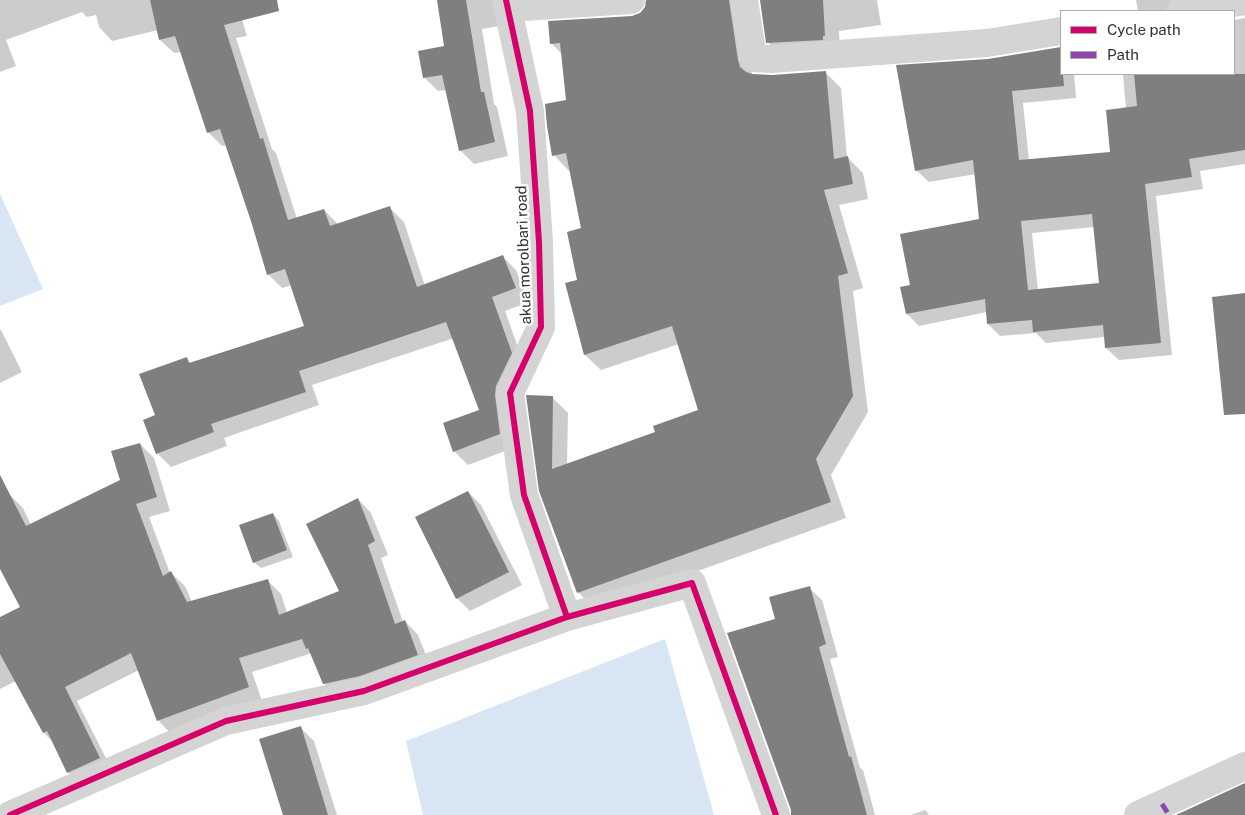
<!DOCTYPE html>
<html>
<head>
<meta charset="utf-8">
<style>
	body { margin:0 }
	#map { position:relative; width:1245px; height:815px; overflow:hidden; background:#fff; font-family:"Public Sans",sans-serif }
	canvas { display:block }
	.legend { position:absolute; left:1060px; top:10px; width:175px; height:65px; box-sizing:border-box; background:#fff; border:1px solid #acacac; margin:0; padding:6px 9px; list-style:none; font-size:15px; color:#303030 }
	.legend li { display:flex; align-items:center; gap:10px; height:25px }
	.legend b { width:25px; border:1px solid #acacac }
</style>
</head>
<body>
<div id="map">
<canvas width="1245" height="815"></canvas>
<ul class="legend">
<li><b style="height:6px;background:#d6006c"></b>Cycle path</li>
<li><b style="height:6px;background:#8e44ad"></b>Path</li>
</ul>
</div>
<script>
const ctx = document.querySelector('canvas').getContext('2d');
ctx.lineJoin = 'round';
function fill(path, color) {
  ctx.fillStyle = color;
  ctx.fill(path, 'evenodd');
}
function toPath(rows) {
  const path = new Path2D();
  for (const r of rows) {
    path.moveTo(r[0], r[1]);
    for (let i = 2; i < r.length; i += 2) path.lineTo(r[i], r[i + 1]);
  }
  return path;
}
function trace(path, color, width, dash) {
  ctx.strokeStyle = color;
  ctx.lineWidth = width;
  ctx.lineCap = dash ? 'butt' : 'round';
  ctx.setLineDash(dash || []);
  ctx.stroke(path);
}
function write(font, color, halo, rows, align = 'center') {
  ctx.font = font + ' "Public Sans",sans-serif';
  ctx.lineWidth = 5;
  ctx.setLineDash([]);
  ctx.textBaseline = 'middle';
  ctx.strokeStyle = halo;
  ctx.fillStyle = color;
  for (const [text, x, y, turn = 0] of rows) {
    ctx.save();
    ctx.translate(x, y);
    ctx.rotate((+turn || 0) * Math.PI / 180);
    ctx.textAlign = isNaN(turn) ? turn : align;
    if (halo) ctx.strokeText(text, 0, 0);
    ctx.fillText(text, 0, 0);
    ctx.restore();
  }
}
const water = toPath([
	[0,194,43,289,0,306],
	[665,639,714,815,423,815,406,741]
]);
const shadow = toPath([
	[0,0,236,0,247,36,236,38,272,149,276,153,297,219,324,210,338,224,390,208,404,222,425,286,502,256,516,270,529,302,505,311,525,367,513,448,468,465,454,451,481,410,454,338,312,385,319,405,224,438,227,446,171,467,157,453,156,416,186,358,191,363,305,326,292,285,282,288,268,274,227,145,222,146,208,132,181,52,174,53,160,40,158,30,112,41,99,27,96,15,87,17,82,12,6,40,16,66,0,72],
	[438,0,503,0,506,25,482,29,494,104,497,107,508,156,474,164,460,150,447,90,438,91,424,77,446,48],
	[647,0,757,0,744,18,752,75,773,76,825,72,841,88,847,157,863,173,868,199,839,205,863,288,853,291,868,412,831,475,846,518,594,608,578,592,540,491,552,397,568,413,567,465,657,433,700,411,679,344,601,370,585,355,566,284,578,281,583,229,571,170,569,171,554,155,568,101,562,54,551,43,640,14,646,8],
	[761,0,877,0,881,25,839,31,840,51,783,58,768,42],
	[1136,0,1233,0,1182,11,1138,11],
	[1245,18,1245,164,1200,171,1203,189,1156,196,1172,355,1119,360,1106,348,1105,337,1046,343,1036,333,1000,336,988,324,987,312,919,326,907,314,911,286,980,220,976,174,929,182,916,170,1060,48,1061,49,1061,74,1074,74,1076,98,1023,103,1029,161,1112,153,1126,109,1123,74,1234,74,1234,20],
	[1094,227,1100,285,1038,291,1032,233],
	[0,329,2,332,22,372,0,383],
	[140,444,154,458,170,511,149,517,170,573,171,573,185,586,192,602,267,580,281,594,287,613,341,591,358,499,371,513,388,555,381,558,403,622,405,621,418,635,431,668,337,697,324,683,312,653,252,672,262,701,171,734,158,720,139,670,77,701,113,772,82,786,68,772,54,743,44,733,16,681,0,689,0,618,21,608,0,566,0,499,9,494,23,508,31,525,121,481],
	[468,492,481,505,522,585,470,611,457,598],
	[273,514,279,521,293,557,261,568,254,562],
	[809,588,822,600,838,657,830,659,860,768,863,770,875,815,792,815,777,620],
	[301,728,314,741,337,815,284,815],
	[925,810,929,815,911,815]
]);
const building = toPath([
	[150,0,277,0,279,11,224,25,260,139,263,138,288,220,324,209,330,226,390,206,417,287,503,255,516,288,492,297,512,353,496,386,495,395,500,434,453,452,443,423,479,410,446,322,299,371,306,392,211,424,214,432,156,454,143,420,155,415,139,374,187,357,189,363,304,326,285,269,267,275,251,221,220,129,207,133,175,36,159,40],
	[437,0,466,0,481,92,484,92,495,142,459,151,442,75,423,78,418,51,444,46],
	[646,0,729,0,738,60,740,67,746,72,752,74,773,75,826,71,834,159,848,156,853,184,824,190,848,273,838,276,853,396,816,459,831,502,577,593,539,491,526,395,553,396,552,469,655,432,653,426,698,410,672,326,584,355,565,283,577,280,567,232,581,228,566,153,552,156,547,126,545,104,566,100,560,43,550,44,548,21,632,16,640,13,645,7],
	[760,0,823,0,825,36,823,36,823,40,766,43],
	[1061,47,1061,74,1063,74,1064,86,1012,91,1019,160,1110,152,1106,110,1137,106,1134,74,1245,74,1245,150,1189,159,1192,177,1145,184,1161,343,1105,348,1103,325,1033,332,1032,320,987,324,985,299,906,314,900,287,910,285,900,234,979,219,973,160,915,171,896,65,988,59],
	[1092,214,1099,283,1028,290,1021,221],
	[1245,293,1245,414,1224,415,1212,297],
	[140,443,157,497,136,504,163,576,171,571,187,602,268,579,279,615,339,591,306,524,358,498,375,541,368,545,395,624,405,620,418,655,360,676,323,684,308,648,306,649,302,639,239,658,249,687,157,721,131,653,65,687,100,758,67,773,47,731,43,733,0,654,0,617,20,607,0,569,0,475,26,526,120,480,111,451],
	[468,491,509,572,456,599,415,517],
	[273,513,287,550,253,563,239,525],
	[810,586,826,644,819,647,849,757,851,756,867,815,791,815,791,810,727,633,775,619,769,597],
	[301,726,328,815,283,815,259,739],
	[1245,783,1245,815,1176,815]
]);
const street = toPath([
	[506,0,530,111,539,242,541,327,510,393,524,495,567,617],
	[744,0,753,58,772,59,987,43,1061,31],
	[508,8,631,0],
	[1180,11,1245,1],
	[10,815,226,721,364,691,567,617,692,583,776,815],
	[1138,815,1245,766]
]);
const quiet = toPath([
	[1162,804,1169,815]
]);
const cycleway = toPath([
	[506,0,530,111,539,242,541,327,510,393,524,495,567,617],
	[10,815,226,721,364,691,567,617,692,583,776,815]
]);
const streetNames = [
	["akua morolbari road",524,255,-92]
];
fill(water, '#d8e6f3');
fill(shadow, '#0003');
fill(building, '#7f7f7f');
trace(street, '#d4d4d4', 28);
trace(quiet, '#8e44ad', 5, [10, 5]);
trace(cycleway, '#d6006c', 6);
write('15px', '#303030', '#fff', streetNames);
</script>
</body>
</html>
